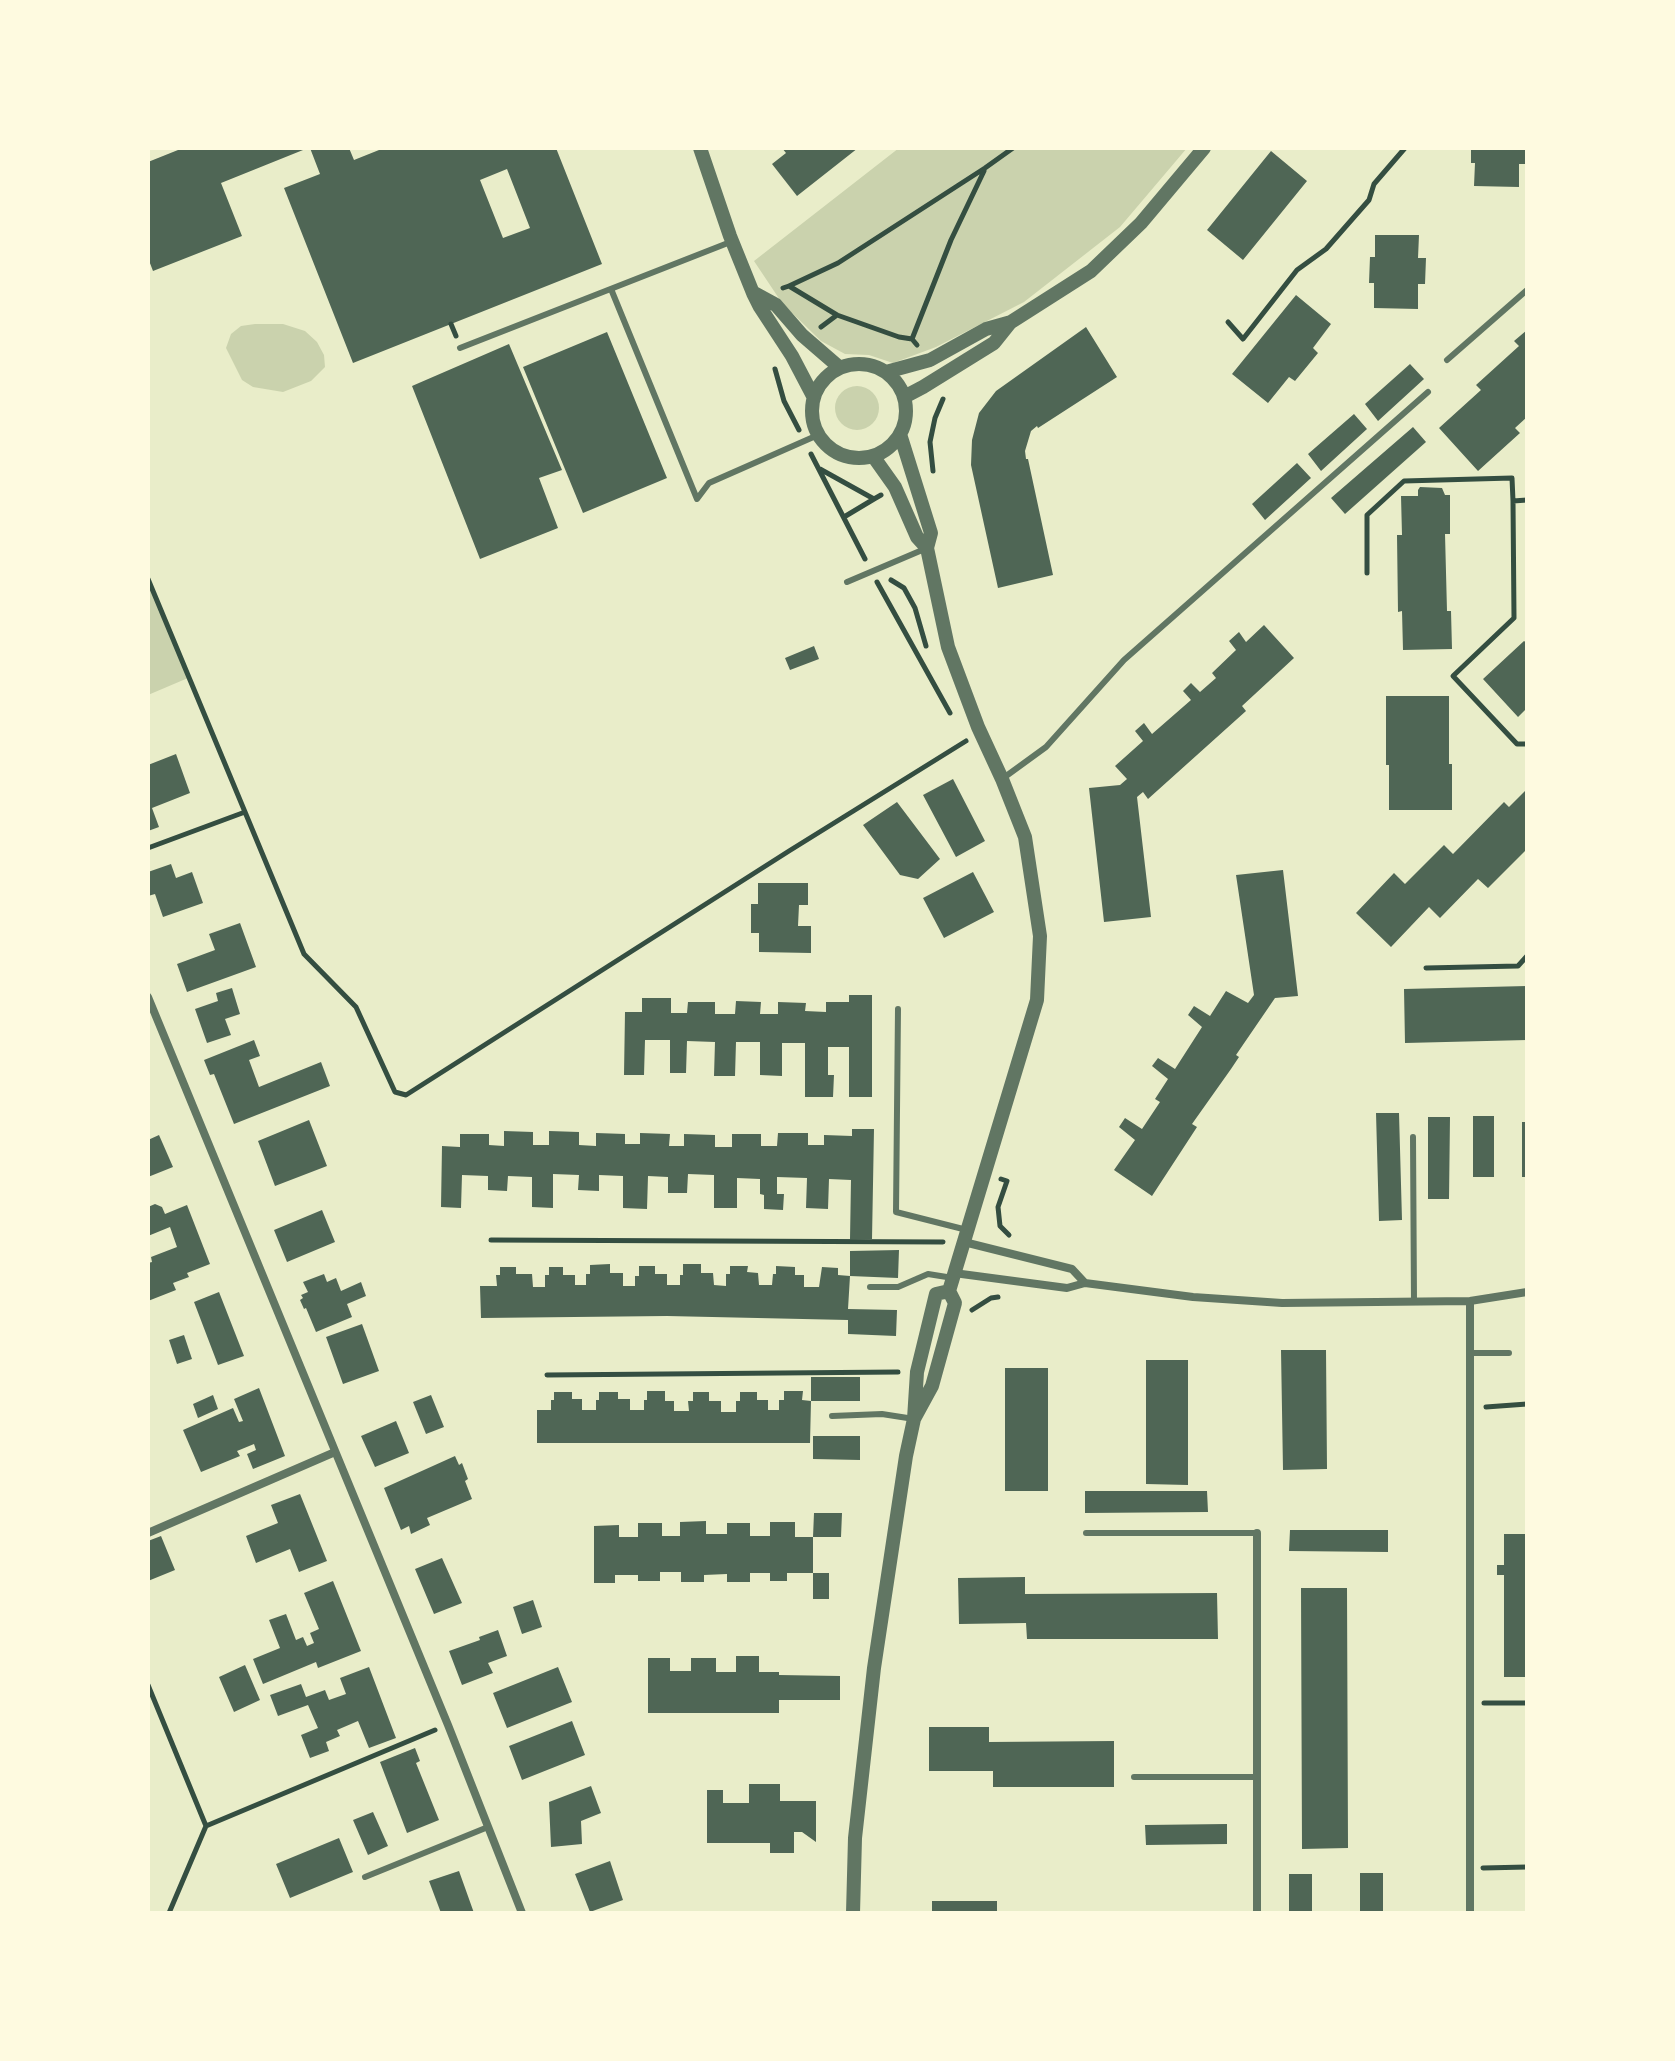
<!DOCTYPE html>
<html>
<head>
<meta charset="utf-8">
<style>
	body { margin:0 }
	#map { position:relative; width:1675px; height:2061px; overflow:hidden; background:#e9edc9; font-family:Georgia,serif }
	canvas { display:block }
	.frame { position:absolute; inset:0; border:150px solid #fefae0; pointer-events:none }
</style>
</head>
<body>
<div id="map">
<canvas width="1675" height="2061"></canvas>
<div class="frame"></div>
</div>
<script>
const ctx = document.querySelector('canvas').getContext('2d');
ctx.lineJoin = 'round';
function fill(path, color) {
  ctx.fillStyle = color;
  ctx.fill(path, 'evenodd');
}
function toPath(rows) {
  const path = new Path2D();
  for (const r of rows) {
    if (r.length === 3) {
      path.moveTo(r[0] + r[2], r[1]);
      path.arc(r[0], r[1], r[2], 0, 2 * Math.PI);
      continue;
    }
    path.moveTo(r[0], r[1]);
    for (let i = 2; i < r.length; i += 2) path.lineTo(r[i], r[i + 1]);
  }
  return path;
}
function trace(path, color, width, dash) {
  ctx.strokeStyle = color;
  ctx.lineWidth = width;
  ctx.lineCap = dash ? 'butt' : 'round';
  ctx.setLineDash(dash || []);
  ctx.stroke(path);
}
const green = toPath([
	[899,148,1187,148,1120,227,1024,302,936,347,893,363,869,355,845,354,821,341,782,303,754,261],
	[255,324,283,324,305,331,317,342,324,355,325,367,311,381,283,392,253,387,242,380,226,348,231,334,241,326],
	[857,408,22],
	[148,579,188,678,148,695]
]);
const building = toPath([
	[183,148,308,148,221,183,242,236,153,271,148,258,148,162],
	[310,148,349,148,354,160,384,148,556,148,602,264,353,363,284,188,320,174],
	[507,169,530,228,503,238,480,180],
	[782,148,858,148,797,196,772,164,786,153],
	[1471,148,1527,148,1527,164,1519,164,1519,187,1474,186,1475,163,1471,163],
	[1271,151,1307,181,1243,260,1207,230],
	[1375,235,1419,235,1418,258,1426,258,1425,284,1418,284,1418,309,1374,308,1374,283,1369,283,1370,257,1375,257],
	[1296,295,1331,324,1313,348,1318,353,1295,381,1289,377,1268,403,1232,374],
	[1086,327,1117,377,1038,428,1037,426,1031,431,1025,451,1026,459,1028,459,1053,575,998,588,971,465,972,440,979,413,996,391],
	[1527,330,1527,417,1515,428,1520,433,1478,471,1439,428,1481,390,1476,385,1519,346,1514,341],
	[607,332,667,478,583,513,523,367],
	[509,344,562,470,539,478,558,528,480,559,412,386],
	[1410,364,1424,379,1378,421,1365,404],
	[1354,414,1367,429,1321,471,1308,454],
	[1413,427,1426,442,1345,514,1331,498],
	[1297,463,1311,478,1265,520,1252,504],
	[1420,487,1442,488,1445,495,1450,495,1450,534,1445,534,1447,611,1451,611,1452,649,1403,650,1402,611,1398,612,1397,535,1402,535,1401,496,1418,496,1418,490],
	[1264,625,1294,658,1242,706,1246,711,1148,799,1143,792,1137,797,1151,917,1104,922,1089,788,1120,785,1127,779,1115,766,1143,741,1135,731,1144,723,1152,734,1191,700,1183,691,1191,683,1200,692,1216,678,1212,673,1236,650,1229,641,1239,632,1246,642],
	[1524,641,1527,643,1527,708,1518,717,1483,679],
	[814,646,819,659,790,670,785,658],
	[1386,696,1449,696,1449,764,1452,764,1452,810,1389,810,1389,765,1386,765],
	[176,754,190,793,152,808,159,827,148,831,148,765],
	[953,779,985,841,956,857,923,795],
	[1527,789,1527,849,1488,888,1478,879,1440,918,1429,907,1391,947,1356,913,1394,873,1405,884,1444,845,1453,854,1504,802,1509,807],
	[897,802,940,859,918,879,900,875,863,825],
	[171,864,176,878,192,872,203,903,163,917,155,894,148,896,148,872],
	[1283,870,1298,996,1275,998,1236,1055,1239,1057,1231,1069,1192,1124,1197,1127,1152,1196,1114,1170,1135,1140,1119,1127,1125,1118,1142,1129,1160,1102,1155,1099,1168,1079,1152,1066,1158,1058,1175,1069,1202,1027,1188,1015,1194,1006,1210,1016,1226,991,1248,1003,1254,995,1236,875],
	[973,872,994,912,944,938,923,898],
	[758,883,808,883,808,905,799,905,798,926,811,926,811,953,759,952,759,933,751,933,751,904,758,904],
	[240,923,256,967,187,992,177,964,215,950,209,934],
	[1527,986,1527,1040,1405,1043,1404,989],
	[232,988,240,1014,225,1019,231,1035,207,1043,195,1009,218,1001,216,993],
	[849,995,872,995,872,1097,849,1097,849,1047,828,1047,828,1075,834,1075,833,1097,805,1097,805,1043,782,1043,782,1076,760,1075,760,1042,736,1042,735,1076,714,1076,715,1042,687,1041,686,1073,670,1073,670,1040,645,1040,644,1075,624,1075,625,1012,642,1012,642,998,671,998,671,1013,687,1013,688,1002,715,1002,715,1014,735,1014,736,1001,761,1002,760,1014,778,1014,778,1002,806,1003,805,1011,826,1012,826,1002,849,1002],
	[254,1040,260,1056,249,1060,259,1087,321,1062,330,1086,234,1124,214,1074,210,1075,204,1060],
	[1376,1113,1399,1113,1402,1220,1379,1221],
	[1473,1116,1494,1116,1494,1177,1473,1177],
	[1428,1117,1450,1117,1449,1199,1428,1199],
	[309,1120,327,1166,275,1186,258,1141],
	[1522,1122,1527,1122,1527,1177,1522,1177],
	[852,1129,874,1129,872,1239,850,1239,851,1180,829,1179,828,1209,806,1208,807,1178,777,1177,777,1194,784,1194,783,1210,764,1209,764,1195,760,1194,760,1179,737,1178,737,1208,714,1208,714,1175,688,1174,687,1193,668,1193,668,1177,648,1176,647,1209,623,1208,623,1176,599,1175,599,1191,578,1190,579,1175,553,1174,553,1208,532,1207,532,1177,508,1176,507,1191,488,1190,488,1176,462,1175,461,1208,441,1207,442,1146,460,1147,460,1134,489,1134,489,1145,504,1146,504,1131,533,1132,533,1145,549,1145,549,1131,579,1132,579,1145,596,1146,596,1133,625,1134,625,1144,640,1144,640,1133,670,1134,669,1146,684,1146,684,1134,715,1135,715,1147,732,1147,732,1134,761,1134,761,1146,777,1146,778,1133,808,1133,808,1145,824,1145,824,1135,852,1136],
	[159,1135,173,1167,148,1177,148,1140],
	[155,1204,162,1207,165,1214,187,1205,210,1264,187,1273,189,1277,173,1283,176,1290,148,1301,148,1263,152,1262,151,1257,177,1247,170,1227,148,1236,148,1207],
	[322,1210,335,1242,287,1262,274,1230],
	[899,1250,898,1278,850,1276,850,1251],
	[610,1264,610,1273,623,1273,623,1286,635,1286,635,1276,639,1276,639,1266,655,1266,655,1274,667,1274,667,1285,680,1285,680,1275,683,1275,683,1264,701,1264,701,1273,713,1273,714,1285,726,1286,726,1274,730,1274,730,1266,748,1266,747,1272,758,1273,759,1285,772,1285,773,1274,776,1274,776,1266,795,1267,795,1275,804,1275,804,1287,819,1287,822,1267,838,1268,838,1275,850,1276,848,1309,897,1310,896,1336,848,1334,848,1320,667,1316,481,1318,480,1286,497,1286,496,1275,500,1275,500,1267,516,1267,516,1274,532,1274,533,1287,545,1287,545,1275,549,1275,549,1267,563,1267,563,1275,575,1275,575,1285,586,1285,586,1274,590,1274,590,1265],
	[324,1274,327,1282,336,1278,341,1291,361,1282,366,1296,347,1304,352,1317,316,1332,306,1308,304,1309,300,1300,303,1298,301,1295,308,1292,303,1282],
	[219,1292,244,1356,218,1365,194,1302],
	[362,1324,379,1371,343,1384,326,1337],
	[184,1335,192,1359,177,1364,169,1340],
	[1281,1350,1326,1350,1327,1469,1283,1470],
	[1146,1360,1188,1360,1188,1485,1146,1484],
	[1005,1368,1048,1368,1048,1491,1005,1491],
	[811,1377,860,1377,860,1401,811,1401],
	[259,1388,285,1456,253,1469,247,1454,256,1450,254,1444,237,1451,240,1456,201,1472,183,1430,233,1408,239,1422,243,1421,234,1399],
	[647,1391,665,1391,665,1401,674,1401,674,1411,689,1411,688,1401,693,1401,693,1392,709,1392,709,1401,721,1401,721,1412,736,1412,736,1401,740,1401,740,1392,757,1392,757,1400,768,1400,768,1410,779,1410,779,1400,784,1400,784,1391,803,1391,802,1400,811,1401,810,1443,537,1443,537,1410,551,1410,551,1400,554,1400,554,1392,572,1392,572,1399,582,1399,582,1410,596,1410,596,1400,599,1400,599,1392,618,1392,618,1399,630,1399,630,1410,644,1410,644,1400,647,1400],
	[213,1395,218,1409,198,1418,193,1404],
	[431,1395,444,1427,426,1434,413,1402],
	[396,1421,409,1453,375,1467,361,1436],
	[813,1436,860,1436,860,1460,813,1459],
	[455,1456,459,1465,462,1463,468,1479,465,1481,472,1499,427,1518,430,1525,411,1534,409,1526,401,1530,384,1488],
	[1085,1491,1207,1491,1208,1512,1085,1513],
	[300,1494,327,1561,299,1572,290,1549,256,1563,246,1536,278,1523,271,1505],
	[814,1513,842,1513,841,1537,813,1537],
	[706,1521,706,1534,727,1534,727,1523,750,1523,750,1536,770,1536,770,1522,795,1522,795,1537,813,1537,813,1573,829,1573,829,1599,813,1599,813,1573,787,1573,787,1581,770,1581,770,1573,750,1573,750,1582,727,1582,727,1574,704,1575,704,1582,681,1582,681,1572,660,1572,660,1581,638,1581,638,1575,615,1575,615,1583,594,1583,594,1526,619,1525,619,1537,638,1537,638,1523,662,1523,662,1536,680,1536,680,1522],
	[1290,1530,1388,1530,1388,1552,1289,1551],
	[1504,1534,1527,1534,1527,1677,1504,1677,1504,1575,1497,1575,1497,1565,1504,1565],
	[161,1536,175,1570,148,1581,148,1541],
	[442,1558,462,1603,434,1614,415,1569],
	[1025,1577,1025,1594,1217,1593,1218,1639,1027,1639,1026,1623,959,1624,958,1578],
	[333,1581,361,1651,318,1668,316,1662,263,1684,253,1659,280,1648,269,1620,286,1614,296,1640,303,1637,307,1646,314,1643,310,1633,319,1629,304,1593],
	[1301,1588,1347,1588,1348,1848,1302,1849],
	[533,1600,542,1627,522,1634,513,1607],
	[498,1630,507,1656,488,1663,493,1673,462,1685,449,1651,480,1640,479,1637],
	[736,1656,759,1656,759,1672,779,1672,779,1675,840,1676,840,1700,779,1700,779,1713,648,1713,648,1658,670,1658,670,1671,691,1671,691,1658,716,1658,716,1672,736,1672],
	[245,1665,260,1700,234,1712,219,1677],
	[369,1667,396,1738,369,1748,358,1721,337,1730,340,1736,326,1742,329,1751,310,1758,301,1735,318,1728,308,1705,278,1716,270,1695,301,1684,306,1697,325,1690,329,1700,346,1694,340,1678],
	[558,1667,572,1702,507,1728,493,1693],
	[572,1721,585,1755,522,1780,509,1746],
	[929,1727,989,1727,989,1742,1114,1741,1114,1787,993,1787,993,1771,929,1771],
	[415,1748,420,1761,416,1763,439,1820,407,1833,380,1762],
	[749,1784,780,1784,780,1801,816,1801,816,1842,802,1832,794,1832,794,1853,770,1853,770,1843,707,1843,707,1790,723,1790,723,1803,749,1803],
	[591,1786,601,1813,581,1821,582,1844,551,1847,549,1802],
	[373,1812,388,1846,368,1855,353,1820],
	[1227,1824,1227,1844,1146,1845,1145,1825],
	[339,1838,353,1872,290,1898,276,1864],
	[610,1861,623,1900,590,1912,575,1874],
	[459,1871,474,1913,441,1913,429,1881],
	[1360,1873,1383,1873,1383,1913,1360,1913],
	[1289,1874,1312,1874,1312,1913,1289,1913],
	[932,1901,997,1901,997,1913,932,1913]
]);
const path = toPath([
	[789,286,838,263,985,168,1013,148],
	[783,288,789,286,837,315],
	[1228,322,1243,339,1297,270,1326,249,1369,200,1374,184,1405,148],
	[451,324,456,336],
	[821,327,837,315,899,337,912,339,917,345],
	[912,339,951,240,984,171],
	[775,369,784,401,799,430],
	[811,454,865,559],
	[820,469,874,499,881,495],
	[933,471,930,442,935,418,943,399],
	[1513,501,1514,618,1453,676,1517,744,1527,744],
	[844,517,874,499],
	[1367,573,1367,515,1404,481,1512,478,1513,501,1527,500],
	[148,579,245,812],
	[891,580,904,588,915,608,926,646],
	[877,582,950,713],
	[148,848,245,812,304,954,356,1007,395,1092,406,1095,789,851,966,741],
	[1426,968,1518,966,1527,956],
	[1001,1179,1007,1181,998,1207,1000,1226,1009,1235],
	[491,1240,943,1242],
	[972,1310,991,1298,998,1297],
	[547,1375,898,1372],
	[1486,1407,1527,1404],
	[148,1685,206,1826],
	[1484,1703,1527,1703],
	[1483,1868,1527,1867],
	[169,1913,206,1826,435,1730]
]);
const service = toPath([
	[611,289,697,499,709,483,818,435],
	[460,348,733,241],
	[1447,360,1527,290],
	[847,582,927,548],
	[1002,779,1046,747,1124,660,1428,392],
	[898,1009,896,1212,967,1230],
	[1413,1137,1414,1302],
	[870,1287,898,1287,928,1274,953,1278],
	[1470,1353,1509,1353],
	[832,1416,882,1414,914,1419],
	[1086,1533,1257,1533],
	[1134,1777,1257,1777],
	[365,1877,488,1827]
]);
const minor = toPath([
	[148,997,448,1725,522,1913],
	[964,1242,1072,1269,1085,1283],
	[954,1273,1067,1288,1085,1283,1193,1297,1282,1303,1470,1301,1527,1292],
	[148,1533,335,1452],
	[1257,1913,1257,1533],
	[1470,1913,1470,1301]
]);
const tertiary = toPath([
	[700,148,730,236,753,293,760,307,792,356,813,396],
	[754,293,776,305,802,335,839,367],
	[859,411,47],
	[886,372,930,360,986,329,1011,322,1091,271,1141,223,1204,148],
	[904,397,923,387,994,343,1010,323],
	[900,434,931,533,927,548,948,647,978,727,1002,779,1025,837,1040,936,1037,1000,949,1291,955,1303,932,1386,914,1419],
	[873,456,895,487,917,537,927,548],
	[853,1913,855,1838,874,1668,906,1456,914,1419,917,1372,936,1294,949,1291]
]);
fill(green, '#cad2ad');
fill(building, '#4f6655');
trace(path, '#344e41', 5);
trace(service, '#617663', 6);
trace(minor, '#617663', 8);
trace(tertiary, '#617663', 14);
</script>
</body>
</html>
